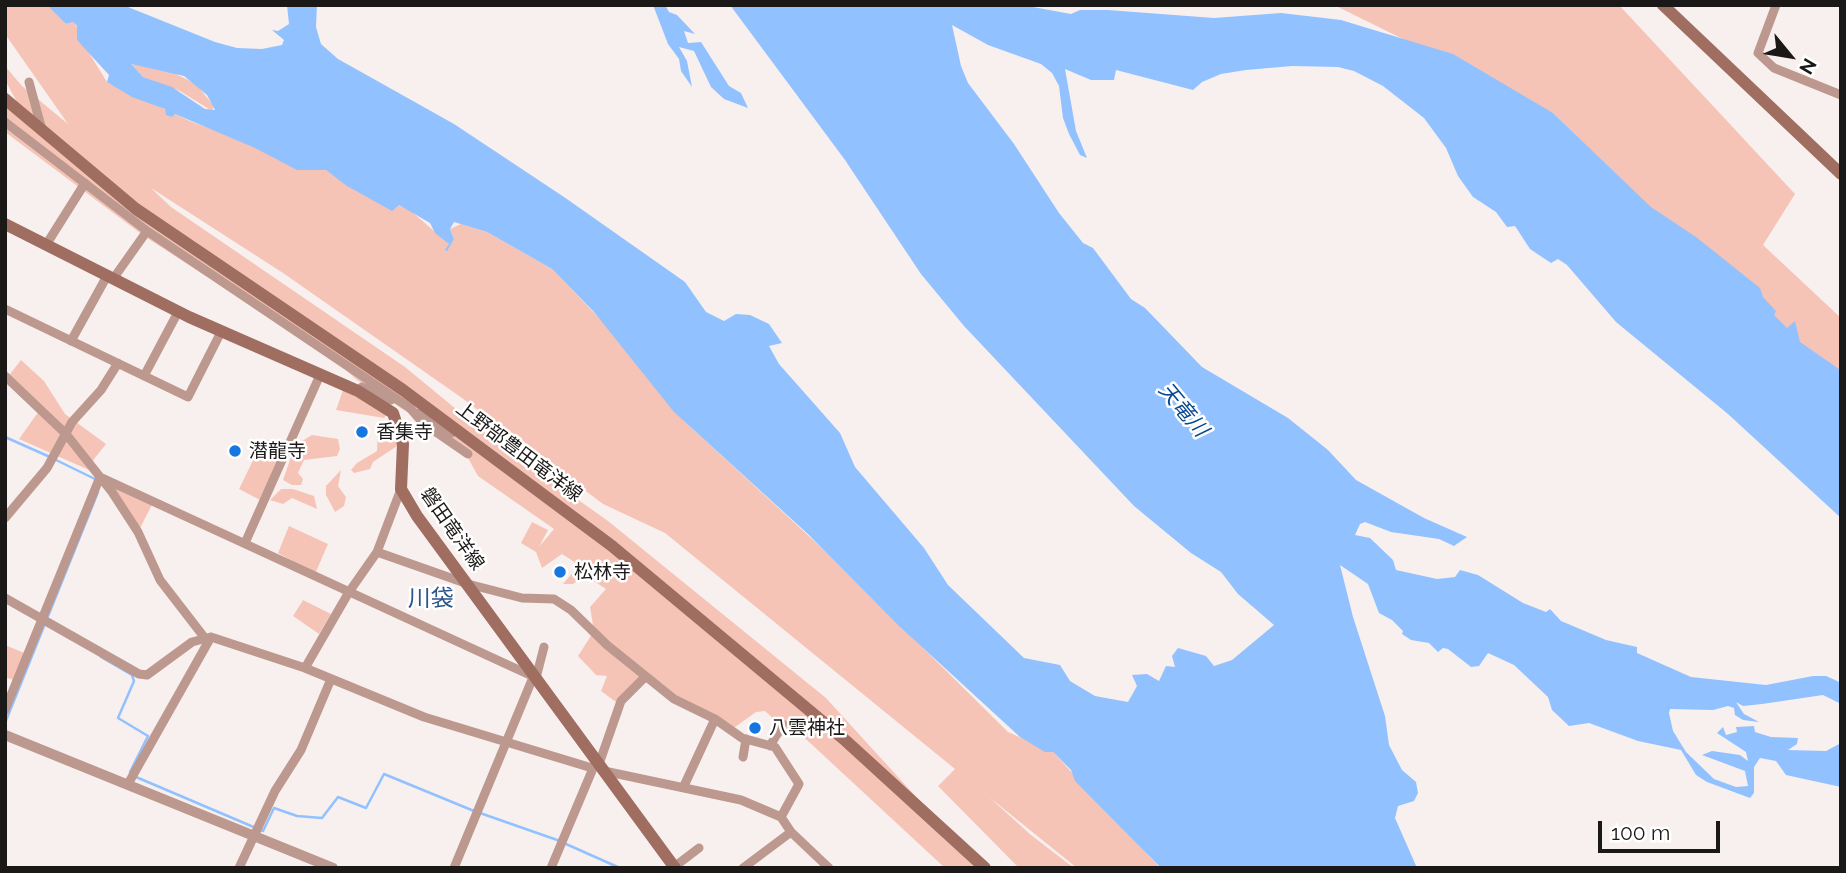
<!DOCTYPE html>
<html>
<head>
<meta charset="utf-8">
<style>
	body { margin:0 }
	#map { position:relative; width:1846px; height:873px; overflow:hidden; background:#f8f0ee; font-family:Raleway,sans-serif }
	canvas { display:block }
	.frame { position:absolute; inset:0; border:7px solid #1b1918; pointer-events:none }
	.north { position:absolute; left:1755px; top:21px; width:70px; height:70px; -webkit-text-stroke:5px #fff; paint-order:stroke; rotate:120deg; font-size:19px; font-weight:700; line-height:28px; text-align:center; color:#1b1918 }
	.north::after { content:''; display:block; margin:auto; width:24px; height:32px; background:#1b1918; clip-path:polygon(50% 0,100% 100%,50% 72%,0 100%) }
	.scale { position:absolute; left:1598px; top:821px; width:122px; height:32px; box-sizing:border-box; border:4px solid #1b1918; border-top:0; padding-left:9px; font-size:21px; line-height:24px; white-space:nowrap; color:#1b1918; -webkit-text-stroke:5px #fff; paint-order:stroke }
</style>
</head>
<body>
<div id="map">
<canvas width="1846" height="873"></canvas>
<div class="frame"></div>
<div class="north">N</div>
<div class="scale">100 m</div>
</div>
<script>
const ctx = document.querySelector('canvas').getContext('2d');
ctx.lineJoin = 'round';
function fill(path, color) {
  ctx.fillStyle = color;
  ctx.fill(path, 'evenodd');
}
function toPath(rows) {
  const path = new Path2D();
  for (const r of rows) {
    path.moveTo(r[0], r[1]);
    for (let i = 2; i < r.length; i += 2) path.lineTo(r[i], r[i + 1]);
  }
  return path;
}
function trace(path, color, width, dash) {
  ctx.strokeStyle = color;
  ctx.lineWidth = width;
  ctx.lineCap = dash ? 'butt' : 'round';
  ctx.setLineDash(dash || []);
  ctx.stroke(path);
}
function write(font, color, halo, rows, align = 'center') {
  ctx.font = font + ' Raleway,"Noto Sans JP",sans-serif';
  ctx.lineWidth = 5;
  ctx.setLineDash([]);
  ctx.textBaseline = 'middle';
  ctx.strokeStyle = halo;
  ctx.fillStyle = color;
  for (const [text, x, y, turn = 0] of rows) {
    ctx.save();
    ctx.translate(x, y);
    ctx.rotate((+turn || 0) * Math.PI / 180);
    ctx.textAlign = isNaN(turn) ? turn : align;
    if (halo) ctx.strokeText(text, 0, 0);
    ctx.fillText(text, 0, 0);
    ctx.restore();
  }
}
const green = toPath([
	[5,5,50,5,66,24,73,22,77,27,77,40,86,48,107,82,192,122,326,170,411,211,449,244,454,239,450,229,461,224,487,232,552,269,603,322,684,421,824,550,1008,732,1053,752,1160,868,1077,868,989,797,1031,835,1074,868,1019,868,938,786,955,769,665,533,603,504,462,398,283,273,151,188,171,207,405,367,490,437,608,521,826,698,981,868,945,868,795,729,777,739,778,723,765,711,756,712,731,730,642,680,620,705,601,691,607,676,596,675,578,656,594,631,590,607,606,589,586,576,573,584,563,584,579,565,562,554,542,568,536,552,521,543,532,522,548,530,539,547,554,529,478,476,468,458,421,421,357,380,331,357,144,236,5,132,5,91,17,102,5,80,5,66,22,86,68,124,5,34],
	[1334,5,1619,5,1795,194,1763,245,1841,318,1841,392,1553,113],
	[130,64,168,70,196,84,214,106,212,111,180,91,143,77],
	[21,360,44,381,65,414,106,444,90,464,98,474,19,439,39,411,7,378],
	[343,390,388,413,384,418,336,410],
	[392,418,403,442,373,462,370,469,354,473,351,470,357,463,377,451,378,427],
	[312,435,338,439,340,449,337,456,304,460,298,473,303,479,301,485,292,485,283,480,292,454,299,443],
	[264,438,285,449,260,500,239,489],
	[341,470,338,486,346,497,344,506,335,512,326,495,326,486],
	[105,479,154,501,138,532],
	[281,489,293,489,314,496,317,509,292,498,283,504,270,500],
	[289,526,328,544,315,574,278,553],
	[303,600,331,614,319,634,293,616],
	[5,645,27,654,16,681,5,677]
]);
const water = toPath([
	[47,5,123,5,215,42,237,48,262,49,282,45,284,40,272,30,278,31,289,24,287,5,317,5,316,27,321,44,338,59,454,124,564,197,685,282,706,312,724,321,736,314,750,315,769,324,782,343,769,346,779,364,840,433,855,467,924,548,948,585,1024,658,1060,665,1070,681,1095,696,1128,702,1137,686,1132,675,1147,674,1159,681,1166,666,1175,667,1172,656,1178,648,1206,656,1214,666,1232,660,1274,625,1238,594,1221,572,1191,553,1134,506,964,326,921,274,845,160,730,5,1022,5,1071,14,1080,10,1108,10,1214,18,1281,13,1341,20,1453,54,1553,113,1651,207,1696,237,1760,288,1763,297,1776,311,1774,315,1787,328,1795,321,1800,342,1839,369,1841,518,1728,414,1616,322,1567,265,1558,259,1551,263,1530,249,1515,226,1507,227,1496,212,1473,197,1458,176,1446,148,1424,118,1383,86,1354,71,1338,67,1292,66,1246,70,1221,74,1202,82,1193,90,1116,70,1114,80,1091,80,1065,69,1076,131,1087,158,1080,155,1069,134,1063,118,1059,86,1052,73,1041,64,988,45,952,25,961,66,968,83,1014,144,1059,213,1083,243,1093,248,1131,299,1145,308,1202,367,1288,418,1328,450,1356,480,1424,518,1467,537,1454,546,1439,539,1391,532,1365,522,1360,524,1355,535,1370,538,1393,560,1396,570,1437,579,1455,577,1460,570,1478,575,1523,603,1546,612,1550,609,1561,621,1606,640,1637,647,1637,653,1691,677,1766,685,1813,676,1826,676,1835,680,1841,683,1841,704,1823,695,1762,704,1743,706,1736,702,1744,714,1759,722,1743,720,1735,715,1734,708,1728,706,1713,710,1670,709,1669,713,1673,731,1686,752,1714,779,1736,787,1748,786,1745,771,1702,755,1712,751,1740,755,1748,761,1746,752,1717,733,1723,727,1726,735,1737,732,1736,727,1754,726,1755,732,1771,737,1798,738,1797,744,1788,750,1826,751,1841,743,1841,787,1786,775,1776,761,1760,758,1754,767,1754,793,1750,798,1707,782,1696,775,1681,750,1638,741,1589,723,1569,726,1552,710,1548,697,1514,665,1488,653,1479,666,1471,667,1448,649,1443,648,1438,652,1429,643,1411,640,1402,634,1403,631,1392,620,1379,613,1368,584,1340,565,1353,617,1385,716,1389,745,1402,770,1416,782,1418,793,1414,801,1398,806,1395,818,1417,868,1161,868,1075,781,1071,770,1053,752,1045,752,1020,737,898,625,809,535,674,412,594,312,552,269,487,232,454,222,450,229,454,239,447,251,445,250,449,244,435,233,430,223,399,205,392,211,347,186,326,170,297,170,255,148,175,114,172,117,166,115,165,109,132,97,107,82,109,75,77,40,77,26,73,22,66,24],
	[131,64,184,76,207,95,215,110,205,109,172,87,143,77],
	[653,5,665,5,669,12,677,15,695,34,684,31,688,43,701,42,729,86,741,93,748,108,724,99,711,87,694,51,679,47,687,61,692,87,681,71,679,59,668,44]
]);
const stream = toPath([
	[5,437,50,457],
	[56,460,97,480],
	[101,657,132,675,134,681,118,718,148,736,130,772],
	[5,723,98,492],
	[136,777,263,831,274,808,297,816,322,818,338,797,366,808,384,774,474,811],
	[480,813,560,841],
	[566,844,620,868]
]);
const minor = toPath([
	[1776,5,1758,53,1774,68,1841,95],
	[29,82,42,130],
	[5,122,147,231,410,408,423,423,468,454],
	[46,245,85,183],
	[113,279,147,231],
	[5,309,188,397,221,332],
	[71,341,107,276],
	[5,376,66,434,112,492,138,532,160,580,204,637],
	[144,376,178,312],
	[358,391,362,387,391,400],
	[419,413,452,433],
	[5,518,47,468,72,422,101,390,118,363],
	[245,543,320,375],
	[377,552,468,584,522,598,554,599,571,610,607,645,674,699,715,719,742,738,775,747,799,784,781,817],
	[5,598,139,674,147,675,192,642,211,637,305,668,424,717,592,768],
	[305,668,349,592,377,552,401,489],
	[536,678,544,647],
	[5,710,100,477,532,676],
	[770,746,783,724],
	[743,757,746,739],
	[599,764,621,701,645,677],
	[604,771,741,800,781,817,791,832,829,868],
	[128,784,211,637],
	[683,788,715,719],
	[674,867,699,848],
	[239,868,275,791,301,750,331,679],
	[454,868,534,675],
	[551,868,594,766],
	[743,868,791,832]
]);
const tertiary = toPath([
	[5,735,333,868]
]);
const secondary = toPath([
	[1663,5,1841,174],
	[5,99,136,209,403,390,612,546,846,741,985,868],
	[5,224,189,317,358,391,393,413,403,444,401,489,417,516,675,868]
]);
const markers = [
	[362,432,7,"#1776df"],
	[235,451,7,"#1776df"],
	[560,572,7,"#1776df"],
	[755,728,7,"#1776df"]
];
const poiNames = [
	["香集寺",376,432],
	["潜龍寺",249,451],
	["松林寺",574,572],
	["八雲神社",769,728]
];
const streetNames = [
	["上野部豊田竜洋線",519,452,37],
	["磐田竜洋線",452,529,55]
];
const waterNames = [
	["天竜川",1183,410,50]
];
const quarterNames = [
	["川袋",431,599]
];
fill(green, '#f6c4b7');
fill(water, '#92c1ff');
trace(stream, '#92c1ff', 2.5);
trace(minor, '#bd988f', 9);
trace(tertiary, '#bd988f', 10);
trace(secondary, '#a06d61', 12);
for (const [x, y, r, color] of markers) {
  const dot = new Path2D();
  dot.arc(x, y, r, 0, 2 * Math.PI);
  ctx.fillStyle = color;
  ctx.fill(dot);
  trace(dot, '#fff', 2.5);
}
write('19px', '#1b1918', '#fff', poiNames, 'left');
write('19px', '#1b1918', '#fff', streetNames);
write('italic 21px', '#084990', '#fff', waterNames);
write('23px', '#2c568b', '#fff', quarterNames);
</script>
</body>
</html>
